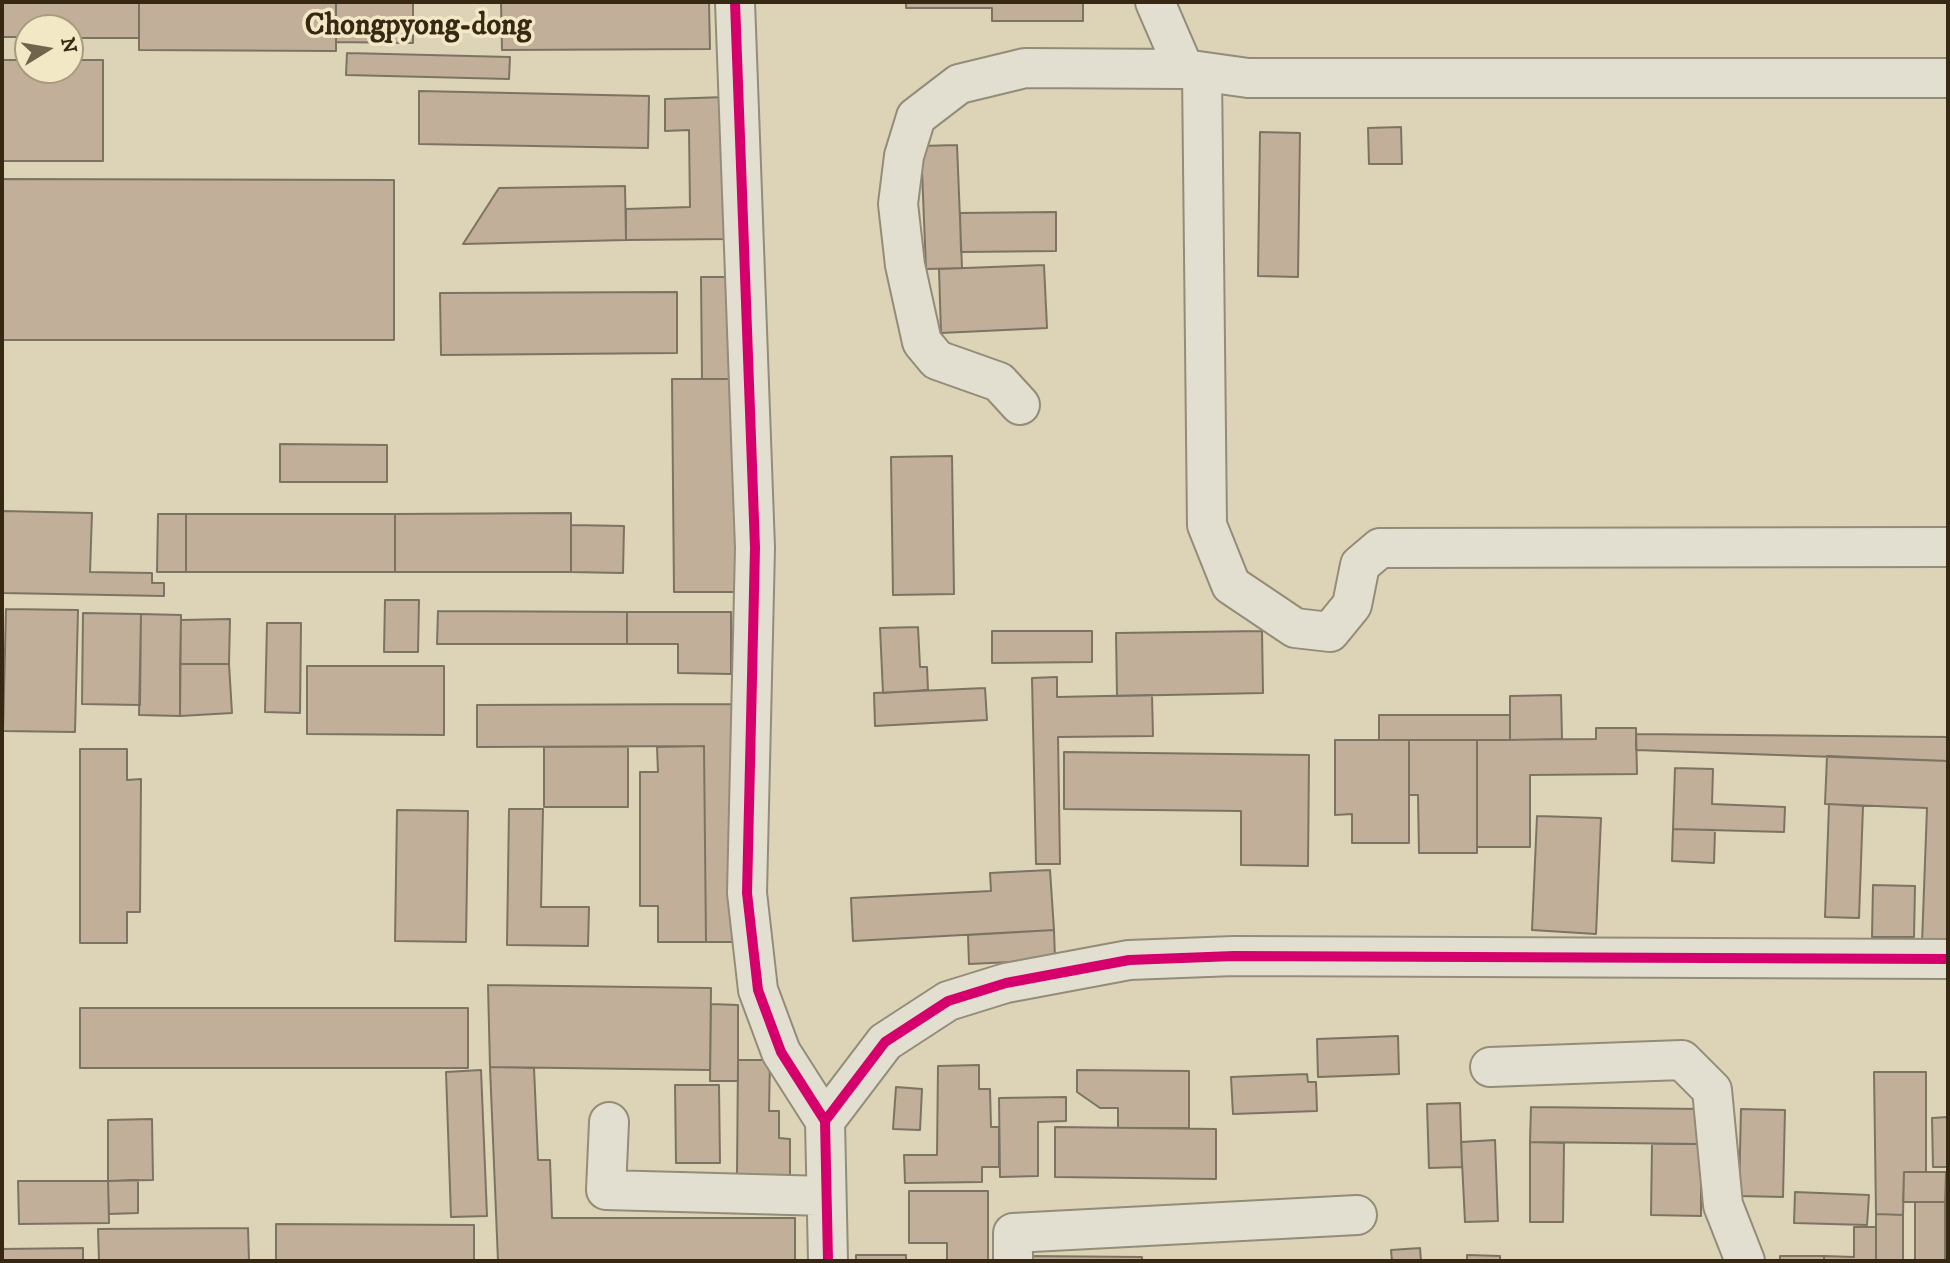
<!DOCTYPE html>
<html>
<head>
<meta charset="utf-8">
<style>
	body { margin:0 }
	#map { position:relative; width:1950px; height:1263px; overflow:hidden; background:#ddd3b6; font-family:"IM FELL DW Pica",serif }
	canvas { display:block }
	.frame { position:absolute; inset:0; border:4px solid #372814; pointer-events:none }
	.north { position:absolute; left:14px; top:14px; width:70px; height:70px; box-sizing:border-box; background:#f3e8c6; border:2px solid #a89b7f; border-radius:50%; rotate:79deg; font-size:19px; font-weight:700; line-height:28px; text-align:center; color:#372814 }
	.north::after { content:''; display:block; margin:auto; width:24px; height:32px; background:#71644d; clip-path:polygon(50% 0,100% 100%,50% 72%,0 100%) }
</style>
</head>
<body>
<div id="map">
<canvas width="1950" height="1263"></canvas>
<div class="frame"></div>
<div class="north">N</div>
</div>
<script>
const ctx = document.querySelector('canvas').getContext('2d');
ctx.lineJoin = 'round';
function fill(path, color) {
  ctx.fillStyle = color;
  ctx.fill(path, 'evenodd');
}
function toPath(rows) {
  const path = new Path2D();
  for (const r of rows) {
    path.moveTo(r[0], r[1]);
    for (let i = 2; i < r.length; i += 2) path.lineTo(r[i], r[i + 1]);
  }
  return path;
}
function trace(path, color, width, dash) {
  ctx.strokeStyle = color;
  ctx.lineWidth = width;
  ctx.lineCap = dash ? 'butt' : 'round';
  ctx.setLineDash(dash || []);
  ctx.stroke(path);
}
function write(font, color, halo, rows, align = 'center') {
  ctx.font = font + ' "IM FELL DW Pica",serif';
  ctx.lineWidth = 7;
  ctx.setLineDash([]);
  ctx.textBaseline = 'middle';
  ctx.strokeStyle = halo;
  ctx.fillStyle = color;
  for (const [text, x, y, turn = 0] of rows) {
    ctx.save();
    ctx.translate(x, y);
    ctx.rotate((+turn || 0) * Math.PI / 180);
    ctx.textAlign = isNaN(turn) ? turn : align;
    if (halo) ctx.strokeText(text, 0, 0);
    ctx.fillText(text, 0, 0);
    ctx.restore();
  }
}
const building = toPath([
	[2,2,139,2,139,38,70,38,70,28,28,28,28,37,2,37,2,2],
	[139,2,336,2,336,51,139,50,139,2],
	[336,2,413,2,413,43,336,42,336,2],
	[501,2,709,2,710,49,502,50,501,2],
	[906,2,1083,2,1083,21,992,21,992,8,906,8,906,2],
	[347,53,510,57,509,79,346,75,347,53],
	[2,60,28,60,28,70,70,70,70,60,103,60,103,161,2,161,2,60],
	[419,91,649,96,648,148,419,144,419,91],
	[726,97,729,239,626,240,626,209,690,207,689,130,665,131,665,99,726,97],
	[1401,127,1402,164,1369,164,1368,128,1401,127],
	[1260,132,1300,133,1298,277,1258,276,1260,132],
	[957,145,962,268,926,269,921,146,957,145],
	[2,179,394,180,394,340,2,340,2,179],
	[625,186,626,240,463,244,499,188,625,186],
	[1056,212,1056,251,961,252,960,213,1056,212],
	[1044,265,1047,328,941,333,939,269,1044,265],
	[701,277,737,277,737,379,702,379,701,277],
	[677,292,677,353,441,355,440,293,677,292],
	[672,379,737,379,738,592,674,592,672,379],
	[280,444,387,445,387,482,280,482,280,444],
	[952,456,954,594,893,595,891,457,952,456],
	[2,511,92,513,90,572,152,573,152,583,164,583,164,596,2,593,2,511],
	[571,513,571,572,395,572,395,514,571,513],
	[158,514,186,514,186,572,157,572,158,514],
	[186,514,395,514,395,572,186,572,186,514],
	[571,525,624,526,623,573,571,572,571,525],
	[385,600,419,600,418,652,384,652,385,600],
	[6,609,78,610,75,732,3,731,6,609],
	[438,611,627,612,627,644,437,644,438,611],
	[627,612,731,612,731,674,678,673,678,644,627,644,627,612],
	[83,613,141,614,140,705,82,704,83,613],
	[141,614,181,615,180,716,139,715,141,614],
	[230,619,229,664,180,664,181,620,230,619],
	[267,623,301,623,300,713,265,712,267,623],
	[918,627,920,667,927,667,928,690,883,693,880,628,918,627],
	[992,631,1092,631,1092,662,992,663,992,631],
	[1262,631,1263,693,1117,696,1116,633,1262,631],
	[180,664,229,664,232,713,180,716,180,664],
	[307,666,444,666,444,735,307,734,307,666],
	[1057,677,1057,697,1152,695,1153,736,1058,737,1060,864,1036,864,1032,678,1057,677],
	[985,688,987,720,875,726,874,693,985,688],
	[1561,695,1562,739,1510,740,1510,696,1561,695],
	[733,704,734,942,706,942,704,746,477,747,477,705,733,704],
	[1379,715,1510,715,1510,740,1379,740,1379,715],
	[1596,728,1636,728,1637,774,1530,775,1530,847,1477,847,1477,740,1596,739,1596,728],
	[1636,734,1948,737,1948,761,1636,750,1636,734],
	[1335,740,1409,740,1409,843,1352,843,1352,814,1335,815,1335,740],
	[1409,740,1477,740,1477,853,1419,853,1418,795,1409,795,1409,740],
	[704,746,706,942,658,942,658,906,640,906,640,772,658,772,657,747,704,746],
	[544,747,628,747,628,807,544,807,544,747],
	[80,749,127,749,127,780,141,779,140,912,127,912,127,943,80,943,80,749],
	[1064,752,1309,755,1308,866,1241,865,1241,811,1064,809,1064,752],
	[1827,756,1948,761,1948,944,1922,943,1927,808,1825,804,1827,756],
	[1675,768,1713,769,1712,804,1785,807,1784,832,1673,829,1675,768],
	[1829,804,1863,806,1859,918,1825,917,1829,804],
	[509,809,543,809,541,907,589,907,588,946,507,945,509,809],
	[397,810,468,811,466,942,395,941,397,810],
	[1537,816,1601,818,1596,934,1532,930,1537,816],
	[1673,829,1715,830,1714,863,1672,861,1673,829],
	[1050,870,1054,930,853,941,851,898,991,891,990,873,1050,870],
	[1873,885,1915,886,1914,937,1872,937,1873,885],
	[1054,930,1055,960,969,964,968,935,1054,930],
	[488,985,711,988,710,1070,490,1067,488,985],
	[711,1004,738,1005,738,1081,710,1081,711,1004],
	[80,1008,468,1008,468,1068,80,1068,80,1008],
	[1398,1036,1399,1074,1318,1077,1317,1039,1398,1036],
	[738,1060,770,1060,769,1111,779,1111,779,1138,790,1139,790,1176,737,1175,738,1060],
	[979,1065,979,1089,990,1089,991,1127,999,1127,999,1167,982,1167,982,1182,905,1183,904,1155,937,1155,938,1066,979,1065],
	[490,1067,534,1068,538,1160,550,1160,552,1218,795,1218,795,1261,498,1261,490,1067],
	[481,1070,487,1216,451,1217,446,1072,481,1070],
	[1077,1070,1189,1071,1189,1128,1118,1128,1118,1108,1100,1108,1077,1092,1077,1070],
	[1874,1072,1926,1072,1926,1172,1904,1172,1903,1215,1876,1214,1874,1072],
	[1307,1074,1308,1082,1316,1082,1317,1111,1233,1114,1231,1077,1307,1074],
	[675,1085,719,1085,720,1163,676,1163,675,1085],
	[896,1087,922,1089,920,1130,893,1129,896,1087],
	[1066,1097,1066,1121,1038,1122,1038,1176,1000,1177,999,1098,1066,1097],
	[1460,1103,1462,1167,1429,1168,1427,1104,1460,1103],
	[1531,1107,1702,1109,1701,1144,1530,1142,1531,1107],
	[1741,1109,1785,1110,1783,1197,1739,1196,1741,1109],
	[1948,1117,1948,1167,1933,1167,1932,1118,1948,1117],
	[152,1119,153,1180,108,1181,108,1120,152,1119],
	[1055,1127,1216,1129,1216,1179,1055,1177,1055,1127],
	[1495,1140,1498,1221,1465,1222,1461,1142,1495,1140],
	[1530,1142,1564,1143,1563,1222,1530,1222,1530,1142],
	[1652,1144,1701,1144,1701,1216,1651,1215,1652,1144],
	[1904,1172,1946,1172,1945,1202,1903,1202,1904,1172],
	[138,1180,138,1213,109,1214,108,1181,138,1180],
	[18,1181,108,1181,109,1223,19,1224,18,1181],
	[909,1191,988,1191,988,1261,947,1261,947,1243,909,1243,909,1191],
	[1795,1192,1869,1195,1867,1225,1794,1223,1795,1192],
	[1915,1202,1945,1202,1945,1261,1915,1261,1915,1202],
	[1876,1214,1903,1215,1903,1261,1876,1261,1876,1214],
	[276,1224,474,1225,474,1261,276,1261,276,1224],
	[1854,1227,1876,1227,1876,1261,1824,1261,1824,1256,1854,1257,1854,1227],
	[248,1228,249,1261,99,1261,98,1229,248,1228],
	[83,1248,83,1261,2,1261,2,1249,83,1248],
	[1420,1248,1421,1261,1392,1261,1391,1250,1420,1248],
	[856,1255,906,1255,906,1261,856,1261,856,1255],
	[1467,1255,1500,1256,1500,1261,1467,1261,1467,1255],
	[1026,1256,1142,1257,1142,1261,1026,1261,1026,1256],
	[1780,1256,1824,1256,1824,1261,1780,1261,1780,1256]
]);
const minor = toPath([
	[735,2,755,548,747,893,758,990,781,1052,825,1121,828,1261],
	[1155,2,1184,69,1248,78,1948,78],
	[1202,72,1207,525,1231,585,1295,628,1330,632,1352,605,1360,565,1380,548,1948,547],
	[1020,405,999,382,937,360,922,342,905,265,898,204,904,156,916,117,959,84,1025,68,1184,69],
	[1490,1067,1682,1060,1712,1090,1723,1205,1745,1261],
	[825,1121,885,1042,948,1001,1006,983,1129,960,1234,956,1948,959],
	[609,1122,606,1190,826,1196],
	[1013,1261,1013,1233,1357,1215]
]);
const cycleway = toPath([
	[735,2,755,548,747,893,758,990,781,1052,825,1121,828,1261],
	[825,1121,885,1042,948,1001,1006,983,1129,960,1234,956,1948,959]
]);
const quarterNames = [
	["Chongpyong-dong",418,28]
];
fill(building, '#c1af99');
trace(building, '#7c7463', 2);
trace(minor, '#938c79', 42);
trace(minor, '#e3dfd0', 38);
trace(cycleway, '#d6006c', 10);
write('bold 30px', '#372814', '#f3e8c6', quarterNames);
</script>
</body>
</html>
